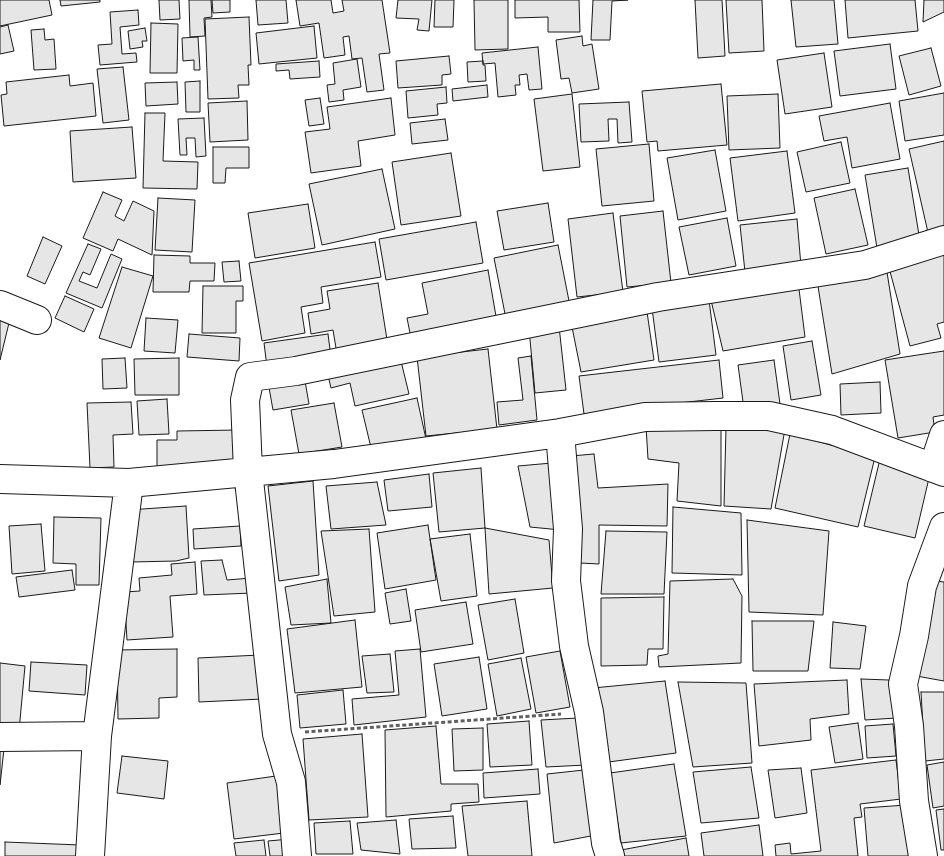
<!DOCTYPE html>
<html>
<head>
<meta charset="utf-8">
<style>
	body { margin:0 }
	canvas { display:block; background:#fff }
</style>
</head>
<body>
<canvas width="944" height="856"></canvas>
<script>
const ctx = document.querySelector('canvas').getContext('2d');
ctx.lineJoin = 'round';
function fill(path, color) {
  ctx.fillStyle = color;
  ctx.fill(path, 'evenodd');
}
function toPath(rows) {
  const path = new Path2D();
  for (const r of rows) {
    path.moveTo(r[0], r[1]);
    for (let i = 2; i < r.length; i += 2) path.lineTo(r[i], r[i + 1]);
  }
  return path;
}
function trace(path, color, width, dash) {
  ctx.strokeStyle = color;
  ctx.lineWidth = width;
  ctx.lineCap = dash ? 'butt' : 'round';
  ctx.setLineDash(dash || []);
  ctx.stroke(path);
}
const building = toPath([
	[0,0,49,0,52,15,0,26,0,0],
	[60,0,100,0,100,2,61,6,60,0],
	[159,0,179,0,180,19,160,20,159,0],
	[189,0,211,0,212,17,204,18,205,36,190,37,189,0],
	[212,0,230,0,230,12,213,13,212,0],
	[256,0,286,0,288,23,258,25,256,0],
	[296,0,331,0,333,13,344,11,342,0,382,0,390,53,379,54,384,90,367,92,362,58,352,59,349,36,343,37,345,55,324,58,319,23,300,26,296,0],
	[398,0,432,0,429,31,417,30,419,19,396,18,398,0],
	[435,0,454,0,453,27,434,27,435,0],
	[474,0,508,0,508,49,475,50,474,0],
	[515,0,579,0,580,32,548,32,548,17,515,18,515,0],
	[593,0,628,0,612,1,610,40,591,40,593,0],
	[695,0,722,0,725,56,698,58,695,0],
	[726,0,762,0,764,51,729,53,726,0],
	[791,0,834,0,838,44,796,47,791,0],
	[845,0,915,0,918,31,848,38,845,0],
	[924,0,944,0,944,12,923,22,924,0],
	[138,10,139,25,120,27,122,54,136,53,137,62,100,65,98,45,112,44,110,12,138,10],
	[249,17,251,65,248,65,249,85,238,85,239,98,208,99,205,19,249,17],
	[151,23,178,24,177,73,150,73,151,23],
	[8,25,14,51,0,54,0,27,8,25],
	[314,26,317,58,259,64,256,33,314,26],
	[145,28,147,41,142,41,143,47,130,49,128,31,145,28],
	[44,29,45,40,54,39,56,69,34,70,31,30,44,29],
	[582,36,583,46,592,44,599,89,572,93,569,78,561,79,556,40,582,36],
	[198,37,200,70,194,70,194,60,183,61,182,38,198,37],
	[890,44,896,89,840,96,834,51,890,44],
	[538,47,542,89,529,90,527,74,519,75,520,85,515,85,516,95,498,97,495,63,483,64,482,53,538,47],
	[931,48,941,86,909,95,899,56,931,48],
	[824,53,832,107,785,114,777,60,824,53],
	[449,56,451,74,442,75,442,85,398,88,396,61,449,56],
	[357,59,361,87,343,90,344,100,329,102,327,85,335,84,333,63,357,59],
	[319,61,320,77,290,79,289,70,276,71,276,64,319,61],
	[483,61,483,65,485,65,486,81,468,82,467,62,483,61],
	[123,67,129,120,103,123,97,69,123,67],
	[69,75,70,86,93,83,96,116,4,126,1,95,7,94,6,82,69,75],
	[200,81,200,112,186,112,185,82,200,81],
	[177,82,178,104,146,106,145,83,177,82],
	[721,84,727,145,658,151,657,141,647,142,642,91,721,84],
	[487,85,488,97,453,101,452,89,487,85],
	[446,87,447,103,437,104,438,115,408,118,406,91,446,87],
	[944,93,944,135,905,141,899,101,944,93],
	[572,94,580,167,543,171,534,99,572,94],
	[778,94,780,148,729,150,727,96,778,94],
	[320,98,324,124,309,126,305,100,320,98],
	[391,98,395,135,358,141,361,166,311,173,305,132,330,129,327,107,391,98],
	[247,101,248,140,210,142,208,103,247,101],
	[629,102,632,142,618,143,617,119,608,119,609,141,581,142,579,104,629,102],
	[890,103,900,159,852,168,847,137,824,141,819,116,890,103],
	[145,113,165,113,163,161,198,162,197,189,143,188,145,113],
	[204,118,206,156,196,157,195,138,186,138,187,155,180,155,178,119,204,118],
	[445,119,448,140,412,144,410,123,445,119],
	[132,127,136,178,73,182,70,131,132,127],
	[944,141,944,234,929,237,909,149,944,141],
	[841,142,850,183,806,192,797,152,841,142],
	[649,144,654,201,602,206,596,149,649,144],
	[213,147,249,147,249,168,226,168,225,183,213,183,213,147],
	[715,150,726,211,678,220,667,158,715,150],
	[787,151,795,213,738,221,730,158,787,151],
	[451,153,461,216,401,225,392,162,451,153],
	[908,168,920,241,877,248,865,175,908,168],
	[382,169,395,229,322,245,309,184,382,169],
	[855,189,868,245,826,254,814,198,855,189],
	[103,192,122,200,115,216,124,221,133,201,154,211,152,255,118,239,113,251,83,238,103,192],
	[158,198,195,200,192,252,155,250,158,198],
	[548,203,554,242,504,250,497,211,548,203],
	[308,204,315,248,255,258,248,213,308,204],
	[663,211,671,283,627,287,620,216,663,211],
	[613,213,623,292,577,297,568,219,613,213],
	[727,218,736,266,689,275,679,227,727,218],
	[797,219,801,266,745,272,740,225,797,219],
	[476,222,483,263,386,280,379,239,476,222],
	[43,237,62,246,45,284,27,276,43,237],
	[375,242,381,277,321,287,323,303,301,307,305,333,262,341,249,263,375,242],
	[88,244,101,249,90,275,83,272,79,281,97,288,111,254,122,259,102,308,66,293,88,244],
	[558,245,570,306,506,319,494,258,558,245],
	[944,249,944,322,937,324,941,338,910,346,888,264,944,249],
	[154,255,190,256,190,263,215,263,214,281,190,281,189,292,153,292,154,255],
	[239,261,241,281,224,282,222,262,239,261],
	[886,266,900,354,832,374,817,280,886,266],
	[122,267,153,276,131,348,99,338,122,267],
	[488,270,497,322,411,338,407,318,428,314,422,283,488,270],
	[798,281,805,337,723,351,710,296,798,281],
	[378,283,388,346,337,354,333,330,311,334,308,313,330,309,327,291,378,283],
	[203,286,243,286,243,301,236,301,236,333,202,333,203,286],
	[65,296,94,309,84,332,55,318,65,296],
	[709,300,716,355,659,362,652,308,709,300],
	[646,305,654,360,581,372,570,317,646,305],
	[146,318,178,320,175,353,144,351,146,318],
	[0,320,9,323,0,360,0,320],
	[559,326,566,390,535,393,529,329,559,326],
	[189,334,240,338,239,361,187,357,189,334],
	[328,334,331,357,267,367,264,343,328,334],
	[812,341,821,395,791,400,783,346,812,341],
	[488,349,497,429,426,436,417,357,488,349],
	[944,351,944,415,933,417,935,432,898,438,885,360,944,351],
	[399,353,409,394,355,406,350,383,331,388,327,371,399,353],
	[531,356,537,420,499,425,497,402,523,400,518,358,531,356],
	[125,358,127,388,103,389,102,359,125,358],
	[179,358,179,395,135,395,134,359,179,358],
	[719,360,723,398,584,414,579,376,719,360],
	[774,360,780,404,744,409,738,365,774,360],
	[304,375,309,404,273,410,268,382,304,375],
	[880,382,881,413,841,415,840,384,880,382],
	[417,398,426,439,372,452,362,410,417,398],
	[167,399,169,434,139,435,137,401,167,399],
	[131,402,133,434,113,435,114,467,90,468,87,403,131,402],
	[334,403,342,447,299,454,291,410,334,403],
	[646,426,721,429,721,506,677,501,679,463,648,459,646,426],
	[726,428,785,429,771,509,724,506,726,428],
	[238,430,238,470,157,471,157,440,177,440,177,431,238,430],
	[790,434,875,457,858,527,775,508,790,434],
	[594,454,598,488,668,484,667,526,599,525,599,564,580,563,571,456,594,454],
	[880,459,929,478,915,538,864,526,880,459],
	[552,463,561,530,530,527,518,466,552,463],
	[481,468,485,528,439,532,433,473,481,468],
	[429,474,432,507,388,511,384,480,429,474],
	[313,481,319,575,279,581,268,486,313,481],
	[377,482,386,525,331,529,326,486,377,482],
	[186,506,189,558,176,561,131,562,128,510,186,506],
	[673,507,741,513,742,575,672,573,673,507],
	[54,517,101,518,99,585,76,585,76,564,53,563,54,517],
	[747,520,829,531,823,615,749,612,747,520],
	[41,524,45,571,12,574,9,526,41,524],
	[428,525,436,580,385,589,377,533,428,525],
	[240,526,241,546,194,549,193,529,240,526],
	[485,528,549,540,553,588,489,594,485,528],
	[369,529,375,612,334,616,321,531,369,529],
	[606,531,667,532,664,594,601,594,606,531],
	[470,534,477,596,441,601,430,539,470,534],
	[222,560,227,580,251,578,252,593,204,595,201,561,222,560],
	[195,562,197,594,170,596,173,637,127,640,124,592,140,591,139,578,172,575,171,564,195,562],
	[72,570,75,590,19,597,16,577,72,570],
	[327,579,331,623,291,625,285,587,327,579],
	[733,579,742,596,741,663,659,667,658,656,668,654,670,581,733,579],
	[937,581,944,582,944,681,911,675,937,581],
	[406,589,411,621,390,624,385,593,406,589],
	[664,597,663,649,648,649,647,665,601,666,601,598,664,597],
	[515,599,524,653,488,660,478,605,515,599],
	[466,602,473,644,421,652,415,610,466,602],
	[355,620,362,687,295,693,287,629,355,620],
	[752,621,814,621,808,671,753,671,752,621],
	[833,622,866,626,860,669,830,668,833,622],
	[177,649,177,697,159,698,159,718,118,719,117,650,177,649],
	[420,649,426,717,354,725,352,699,399,695,395,651,420,649],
	[560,651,570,707,536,713,526,657,560,651],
	[390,654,394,692,367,693,362,656,390,654],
	[260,655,262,699,199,702,198,658,260,655],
	[479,657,487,709,442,716,434,664,479,657],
	[521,658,531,709,497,716,488,664,521,658],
	[31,662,87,665,85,695,29,691,31,662],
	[0,663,25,666,19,731,0,730,0,663],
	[861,679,889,680,896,718,865,720,861,679],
	[847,680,849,714,810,719,811,740,759,746,754,684,847,680],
	[665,681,676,753,601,763,593,688,665,681],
	[678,682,746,683,752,763,693,767,678,682],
	[343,690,346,724,300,728,297,695,343,690],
	[921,692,944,692,944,759,925,761,921,692],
	[578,718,586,765,546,767,541,720,578,718],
	[529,721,532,765,490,767,487,724,529,721],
	[858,723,863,759,835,763,829,727,858,723],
	[893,724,896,756,867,758,865,726,893,724],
	[436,726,441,784,478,784,479,802,451,804,451,811,386,817,385,730,436,726],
	[483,728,483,770,454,771,452,729,483,728],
	[362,734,368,817,309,820,303,739,362,734],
	[0,749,4,749,0,785,0,749],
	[122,756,168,761,164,799,117,793,122,756],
	[896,760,901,799,860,804,862,817,854,818,858,856,776,856,775,845,790,843,791,854,821,851,811,770,896,760],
	[944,762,944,806,933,808,927,765,944,762],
	[674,764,686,836,621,843,610,773,674,764],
	[751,767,759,818,701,823,693,772,751,767],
	[801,768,807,813,775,818,768,770,801,768],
	[538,769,540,794,484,798,483,773,538,769],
	[584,770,596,835,554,843,547,774,584,770],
	[276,776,284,833,234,839,227,783,276,776],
	[527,801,532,856,468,856,462,806,527,801],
	[906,805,909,856,868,856,864,808,906,805],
	[944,809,944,850,941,850,936,810,944,809],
	[453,816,456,848,412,849,409,819,453,816],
	[396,820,400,854,361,850,357,823,396,820],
	[350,821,353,854,316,854,314,823,350,821],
	[759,825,763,856,704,856,701,833,759,825],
	[686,838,689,856,622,856,621,850,686,838],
	[290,839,292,856,270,856,268,841,290,839],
	[264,840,266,856,236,856,234,843,264,840],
	[5,842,80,845,79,856,5,856,5,842]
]);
const path = toPath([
	[305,732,561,714]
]);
const minor = toPath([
	[0,305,37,320],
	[560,433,568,529,566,581,574,646,589,712,606,843,610,856],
	[933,468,944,435],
	[0,479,129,483,334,464,560,433,645,417,715,416,769,416,832,430,944,472],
	[0,737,97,736],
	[90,856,97,736,129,483],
	[297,856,291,782,277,734,248,471,245,400,250,377,296,371,658,297,865,265,944,240],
	[923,856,914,801,909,726,903,684,914,636,922,586,944,527]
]);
fill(building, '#e6e6e6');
trace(building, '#1a1a1a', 1);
trace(minor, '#1a1a1a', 30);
trace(path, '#5f5f5f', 3, [4, 2.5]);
trace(minor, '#fff', 28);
</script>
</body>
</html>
